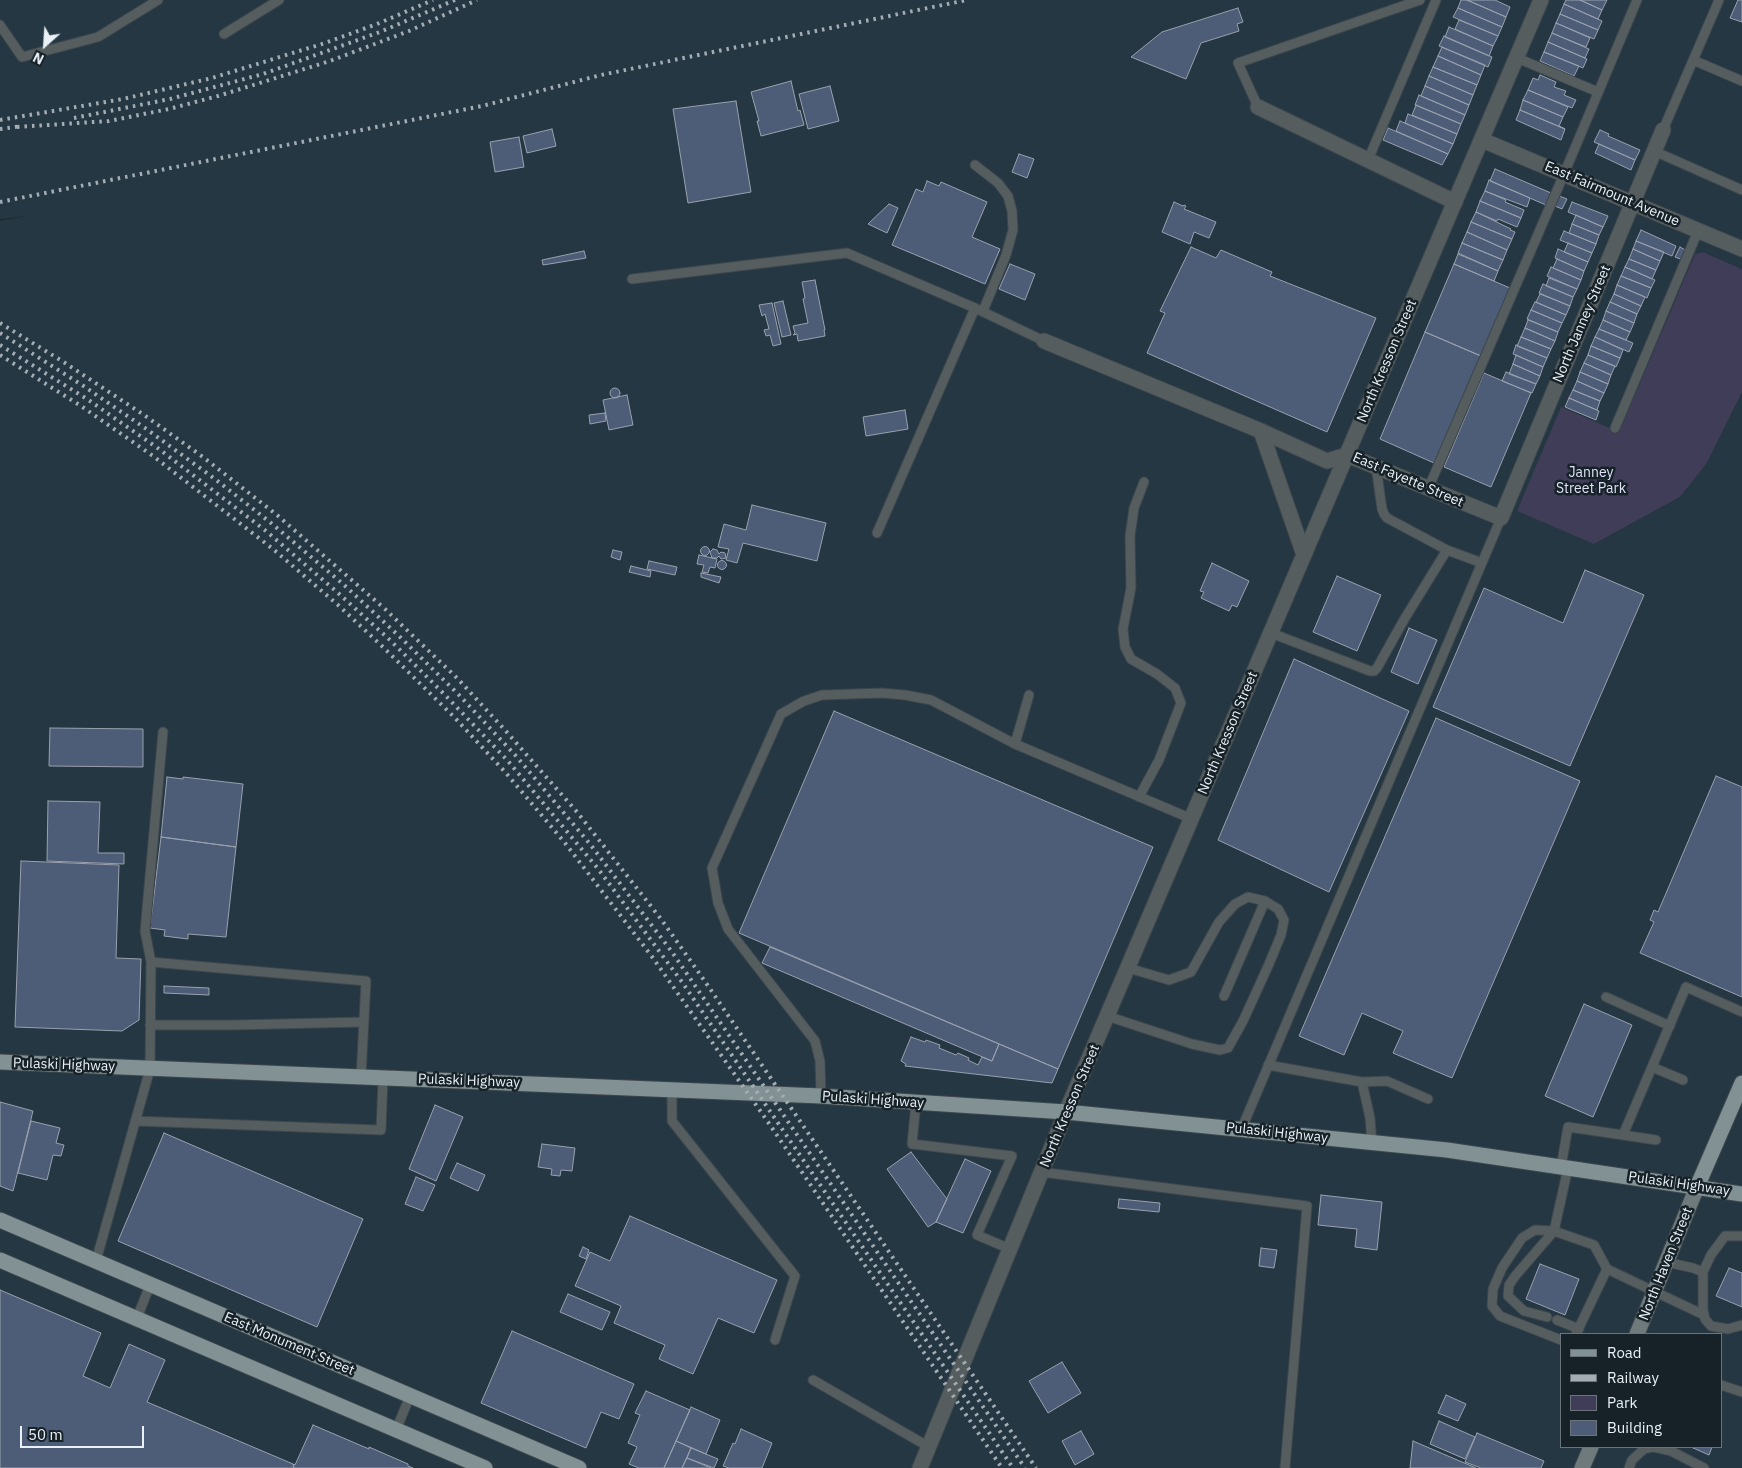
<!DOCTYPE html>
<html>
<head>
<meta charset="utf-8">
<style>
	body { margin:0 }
	#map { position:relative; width:1742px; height:1468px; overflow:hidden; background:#202b32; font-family:"IBM Plex Sans",sans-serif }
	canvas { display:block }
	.legend { position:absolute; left:1560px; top:1333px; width:162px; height:115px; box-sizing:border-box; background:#162128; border:1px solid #6a747a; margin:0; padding:6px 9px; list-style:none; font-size:15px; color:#e9f1f6 }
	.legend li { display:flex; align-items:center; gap:10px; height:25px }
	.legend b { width:25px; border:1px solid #6a747a }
	.north { position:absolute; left:20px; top:20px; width:50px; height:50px; -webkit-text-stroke:4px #162128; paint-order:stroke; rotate:206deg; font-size:14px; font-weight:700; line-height:20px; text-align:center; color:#e9f1f6 }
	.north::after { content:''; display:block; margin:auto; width:18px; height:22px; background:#e9f1f6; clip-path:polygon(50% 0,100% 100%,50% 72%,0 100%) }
	.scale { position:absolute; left:20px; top:1426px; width:124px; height:22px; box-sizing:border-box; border:2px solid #e9f1f6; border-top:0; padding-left:6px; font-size:15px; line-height:18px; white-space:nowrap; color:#e9f1f6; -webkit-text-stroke:4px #162128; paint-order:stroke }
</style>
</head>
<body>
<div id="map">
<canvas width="1742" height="1468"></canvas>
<ul class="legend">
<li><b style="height:6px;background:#829194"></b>Road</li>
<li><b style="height:6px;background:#a4adb3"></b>Railway</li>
<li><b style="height:14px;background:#3f3d57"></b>Park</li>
<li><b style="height:14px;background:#4d5c77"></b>Building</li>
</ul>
<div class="north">N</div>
<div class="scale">50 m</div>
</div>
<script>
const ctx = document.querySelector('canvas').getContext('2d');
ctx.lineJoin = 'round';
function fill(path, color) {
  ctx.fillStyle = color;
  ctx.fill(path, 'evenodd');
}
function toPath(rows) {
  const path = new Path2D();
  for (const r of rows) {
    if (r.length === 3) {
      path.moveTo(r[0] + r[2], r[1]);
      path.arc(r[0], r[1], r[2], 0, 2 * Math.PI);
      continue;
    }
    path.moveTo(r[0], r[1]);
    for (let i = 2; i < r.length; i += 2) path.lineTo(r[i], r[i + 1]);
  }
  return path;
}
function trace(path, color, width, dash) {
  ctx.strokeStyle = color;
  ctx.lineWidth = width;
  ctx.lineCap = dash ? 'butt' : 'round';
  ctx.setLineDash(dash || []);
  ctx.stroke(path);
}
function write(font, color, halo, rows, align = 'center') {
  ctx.font = font + ' "IBM Plex Sans",sans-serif';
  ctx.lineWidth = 5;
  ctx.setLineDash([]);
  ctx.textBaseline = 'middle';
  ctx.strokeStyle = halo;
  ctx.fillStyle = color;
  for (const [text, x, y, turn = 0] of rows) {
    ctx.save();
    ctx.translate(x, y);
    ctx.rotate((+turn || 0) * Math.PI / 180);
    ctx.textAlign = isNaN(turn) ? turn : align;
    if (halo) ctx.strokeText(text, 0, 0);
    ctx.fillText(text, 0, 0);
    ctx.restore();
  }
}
const built = toPath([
	[0,0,1742,0,1742,269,1703,252,1695,254,1618,432,1594,544,1680,497,1707,463,1742,392,1742,1468,0,1468,0,221,27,216,0,219],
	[1561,1334,1721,1334,1721,1447,1561,1447]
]);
const green = toPath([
	[1703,252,1742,269,1742,392,1707,463,1680,497,1594,544,1517,511,1561,407,1619,432,1695,254]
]);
const building = toPath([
	[1461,0,1467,0,1506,17,1502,27,1458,8,1461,0],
	[1467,0,1495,0,1510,7,1506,17,1467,0],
	[1566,0,1580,0,1602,10,1598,19,1564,4,1566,0],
	[1580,0,1607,0,1602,10,1580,0],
	[1738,0,1742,0,1742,22,1730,18,1738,0],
	[1564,4,1602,21,1598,30,1560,14,1564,4],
	[1238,8,1243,22,1237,24,1239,31,1201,43,1186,79,1131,57,1162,32,1238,8],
	[1458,8,1502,27,1498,36,1453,17,1458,8],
	[1560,14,1598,30,1594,39,1556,23,1560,14],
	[1459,20,1498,36,1493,46,1455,29,1459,20],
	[1556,23,1590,38,1586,47,1552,33,1556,23],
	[1449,27,1493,46,1489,56,1445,37,1449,27],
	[1552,33,1589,49,1585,58,1548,42,1552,33],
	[1444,36,1492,57,1488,67,1439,46,1444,36],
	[1548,42,1587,59,1583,68,1544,52,1548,42],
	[1442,47,1485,65,1481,75,1438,56,1442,47],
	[1544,52,1579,66,1574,76,1540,61,1544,52],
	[1438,56,1481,75,1477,85,1433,67,1438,56],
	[1433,67,1477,85,1473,95,1429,76,1433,67],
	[1540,75,1556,82,1554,87,1566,91,1564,95,1576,100,1572,108,1528,90,1533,78,1538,80,1540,75],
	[1429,76,1473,95,1469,105,1425,86,1429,76],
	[791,81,798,111,800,110,804,125,761,136,757,121,759,121,751,92,791,81],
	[830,86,839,121,808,129,799,94,830,86],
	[1425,86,1469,105,1465,115,1421,96,1425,86],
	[1528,90,1568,107,1563,117,1523,100,1528,90],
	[1419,95,1465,115,1461,124,1415,105,1419,95],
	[1523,100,1563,117,1559,126,1565,129,1520,110,1523,100],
	[736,101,751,192,688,203,673,109,736,101],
	[1416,105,1461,124,1457,134,1412,115,1416,105],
	[1520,110,1565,129,1561,140,1516,120,1520,110],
	[1408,114,1457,134,1453,144,1405,123,1408,114],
	[1400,121,1453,144,1448,154,1396,131,1400,121],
	[1388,128,1448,154,1442,165,1383,140,1388,128],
	[552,129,556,146,527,153,523,136,552,129],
	[1600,130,1609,134,1608,136,1640,150,1635,160,1594,142,1600,130],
	[519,137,524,167,495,172,490,142,519,137],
	[1599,144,1635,160,1631,170,1595,153,1599,144],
	[1019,154,1034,159,1027,178,1012,172,1019,154],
	[1495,169,1551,193,1546,205,1490,181,1495,169],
	[1489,180,1530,198,1527,207,1485,191,1489,180],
	[927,181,939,186,941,182,987,202,972,237,1000,249,985,284,892,245,916,189,923,192,927,181],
	[1485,191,1506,200,1505,202,1524,210,1521,218,1480,201,1485,191],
	[1559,196,1567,199,1562,209,1555,206,1559,196],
	[1480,201,1521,218,1517,227,1498,219,1497,221,1476,212,1480,201],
	[1174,202,1183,206,1184,205,1186,206,1184,209,1216,222,1209,238,1194,232,1190,244,1162,232,1174,202],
	[1572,202,1608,216,1603,227,1568,212,1572,202],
	[889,204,898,208,887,233,868,224,889,204],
	[1476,212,1511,229,1510,230,1515,232,1512,239,1471,222,1476,212],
	[1576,215,1603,227,1599,235,1572,224,1576,215],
	[1471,222,1512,239,1507,250,1467,232,1471,222],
	[1572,224,1599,235,1596,244,1569,233,1572,224],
	[1641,230,1676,246,1672,256,1636,241,1641,230],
	[1564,231,1596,244,1592,253,1560,240,1564,231],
	[1467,232,1507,250,1503,260,1462,243,1467,232],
	[1636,241,1664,252,1660,261,1633,249,1636,241],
	[1462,243,1503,260,1498,271,1458,253,1462,243],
	[1568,243,1592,253,1588,262,1564,252,1568,243],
	[1191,247,1216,258,1221,250,1272,272,1270,276,1376,318,1327,432,1147,353,1165,313,1160,311,1191,247],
	[1680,247,1687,251,1683,260,1675,257,1680,247],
	[1558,249,1588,262,1584,271,1555,258,1558,249],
	[1633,249,1660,261,1656,270,1629,259,1633,249],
	[584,251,586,258,543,265,542,260,584,251],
	[1458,254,1498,271,1494,281,1454,264,1458,254],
	[1557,259,1584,271,1581,280,1553,268,1557,259],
	[1629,259,1656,270,1652,279,1625,267,1629,259],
	[1010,264,1035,274,1025,300,999,289,1010,264],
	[1454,264,1510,288,1481,356,1425,332,1454,264],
	[1551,267,1581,280,1577,289,1547,276,1551,267],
	[1625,267,1655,280,1651,288,1621,276,1625,267],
	[1621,276,1651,288,1647,298,1617,285,1621,276],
	[1549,278,1577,289,1573,297,1546,286,1549,278],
	[815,280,825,330,824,330,825,336,798,341,797,334,793,335,795,333,793,326,808,323,803,299,805,298,802,282,815,280],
	[1543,284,1573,297,1570,306,1539,293,1543,284],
	[1617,285,1645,297,1641,306,1614,294,1617,285],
	[1540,294,1570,306,1566,315,1536,302,1540,294],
	[1614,294,1641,306,1637,314,1610,302,1614,294],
	[783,301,791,335,782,337,774,303,783,301],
	[1535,302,1566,315,1562,323,1531,310,1535,302],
	[1610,302,1637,314,1634,323,1606,311,1610,302],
	[772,303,781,344,773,346,770,335,766,336,764,330,769,329,765,314,762,316,759,305,772,303],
	[1531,310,1562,323,1558,332,1527,319,1531,310],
	[1606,311,1634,323,1630,332,1603,320,1606,311],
	[1528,320,1558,332,1555,341,1525,328,1528,320],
	[1603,320,1630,332,1626,340,1599,329,1603,320],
	[1525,328,1555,341,1551,349,1521,337,1525,328],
	[1599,329,1633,343,1629,352,1595,337,1599,329],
	[1425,332,1481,356,1434,463,1380,439,1425,332],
	[1521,337,1551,349,1547,358,1517,346,1521,337],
	[1595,337,1623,350,1620,358,1591,346,1595,337],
	[1516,345,1547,358,1543,367,1513,354,1516,345],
	[1591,346,1620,358,1616,367,1588,355,1591,346],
	[1516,355,1543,367,1540,376,1513,364,1516,355],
	[1588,355,1615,366,1611,375,1584,363,1588,355],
	[1584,363,1611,375,1608,384,1580,372,1584,363],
	[1513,364,1540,376,1536,384,1509,374,1513,364],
	[1506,372,1536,384,1532,393,1502,381,1506,372],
	[1580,372,1608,384,1604,393,1577,381,1580,372],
	[1484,373,1531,393,1491,487,1444,467,1484,373],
	[1577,381,1604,393,1600,401,1573,390,1577,381],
	[615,393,5],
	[1573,390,1600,401,1597,410,1569,398,1573,390],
	[627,395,633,425,609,430,603,400,627,395],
	[1569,398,1599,411,1596,420,1565,407,1569,398],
	[905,410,908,429,866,436,863,417,905,410],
	[605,413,606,421,590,424,589,415,605,413],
	[752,505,826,523,817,561,743,543,737,563,726,560,729,549,718,547,724,524,746,530,752,505],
	[705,551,4.5],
	[713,549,717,550,719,554,721,552,725,553,726,558,721,559,719,556,717,558,712,558,710,552,713,549],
	[613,550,622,552,620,560,611,557,613,550],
	[699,555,717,559,715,568,710,567,708,573,702,572,704,565,697,564,699,555],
	[722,565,4.5],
	[649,561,677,567,675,575,647,569,649,561],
	[1212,563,1249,581,1237,607,1232,605,1229,611,1201,598,1204,592,1200,591,1212,563],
	[631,566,651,571,650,577,629,572,631,566],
	[1585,570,1644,595,1570,766,1433,707,1484,588,1563,623,1585,570],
	[701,573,721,577,719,583,701,577,701,573],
	[1337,576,1381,595,1357,651,1313,632,1337,576],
	[1409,628,1437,640,1418,684,1391,672,1409,628],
	[1294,659,1409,711,1329,892,1218,840,1294,659],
	[834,711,1153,847,1058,1069,739,933,834,711],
	[1436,718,1580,781,1452,1078,1393,1053,1403,1031,1362,1013,1344,1055,1299,1036,1436,718],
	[50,728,143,729,143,767,49,766,50,728],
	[1716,776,1742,787,1742,997,1640,953,1654,922,1650,920,1654,910,1658,912,1716,776],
	[167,777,183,779,183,777,243,784,236,847,161,837,167,777],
	[48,801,100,802,98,853,124,853,124,864,47,861,48,801],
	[161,837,236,847,226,937,188,934,188,939,164,936,165,930,150,928,161,837],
	[21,861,119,865,116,958,141,959,139,1020,122,1031,15,1027,21,861],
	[770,947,999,1044,992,1061,762,963,770,947],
	[164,986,209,988,209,995,164,993,164,986],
	[1584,1004,1632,1025,1593,1117,1545,1096,1584,1004],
	[911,1037,925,1042,926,1040,940,1045,939,1048,956,1055,958,1053,969,1058,968,1060,978,1065,982,1057,992,1061,999,1044,1058,1069,1052,1083,905,1066,906,1064,901,1061,911,1037],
	[0,1102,33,1111,13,1191,0,1186,0,1102],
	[435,1105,463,1117,436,1181,409,1169,435,1105],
	[31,1121,60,1128,56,1143,64,1145,61,1156,53,1155,47,1180,18,1173,31,1121],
	[164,1133,363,1219,317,1327,118,1241,164,1133],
	[542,1144,575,1148,572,1171,561,1170,560,1176,551,1175,552,1169,538,1167,542,1144],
	[911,1152,947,1199,936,1222,928,1227,887,1169,911,1152],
	[965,1159,991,1171,963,1233,936,1222,965,1159],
	[457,1163,485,1175,478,1191,450,1178,457,1163],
	[416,1177,435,1185,423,1211,405,1204,416,1177],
	[1321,1195,1382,1202,1377,1250,1355,1247,1357,1229,1318,1225,1321,1195],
	[1119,1199,1160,1203,1159,1212,1118,1208,1119,1199],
	[630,1216,777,1280,754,1333,718,1318,693,1374,659,1359,665,1345,614,1323,621,1306,575,1286,590,1252,610,1261,630,1216],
	[583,1247,589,1250,586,1259,579,1256,583,1247],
	[1261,1248,1277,1250,1274,1268,1259,1266,1261,1248],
	[1540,1264,1579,1279,1565,1315,1526,1299,1540,1264],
	[1729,1268,1742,1273,1742,1307,1716,1296,1729,1268],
	[0,1290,101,1333,83,1376,110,1388,129,1344,165,1360,147,1402,293,1464,294,1468,0,1468,0,1290],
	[568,1294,610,1312,602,1330,560,1312,568,1294],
	[512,1331,634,1384,619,1419,601,1412,586,1448,481,1403,512,1331],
	[1062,1362,1081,1393,1048,1413,1029,1381,1062,1362],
	[646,1391,690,1410,664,1468,639,1468,629,1464,637,1447,628,1443,640,1415,635,1413,646,1391],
	[1446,1395,1466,1404,1458,1421,1438,1413,1446,1395],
	[691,1407,720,1420,706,1454,676,1441,691,1407],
	[1439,1421,1475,1437,1465,1459,1430,1444,1439,1421],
	[313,1425,369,1449,369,1447,408,1464,408,1466,413,1468,294,1468,293,1464,295,1465,313,1425],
	[741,1429,772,1443,762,1468,729,1468,723,1466,733,1443,735,1444,741,1429],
	[1081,1431,1094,1454,1075,1465,1062,1441,1081,1431],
	[1477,1433,1544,1461,1541,1468,1481,1468,1465,1462,1477,1433],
	[676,1441,691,1448,682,1468,664,1468,676,1441],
	[1413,1441,1476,1468,1410,1468,1413,1441],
	[1691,1447,1712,1447,1709,1455,1691,1447],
	[691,1448,718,1459,714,1468,687,1458,691,1448],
	[687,1458,711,1468,682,1468,687,1458]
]);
const service = toPath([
	[0,25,22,57,98,37,158,0],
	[224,34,279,0],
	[1517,58,1598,92],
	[1693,60,1742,81],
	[1258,107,1238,63,1420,0],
	[1663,130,1719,0],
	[1654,151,1742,190],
	[1368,160,1436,0],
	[975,165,998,183,1008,196,1012,211,1013,230,1006,255,983,311],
	[632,279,847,253,975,308,1044,341],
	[1615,428,1698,231],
	[1376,467,1382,509,1384,514,1387,518,1447,550],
	[1428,489,1564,174,1637,0],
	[877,533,975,308],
	[1271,633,1370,671,1374,671,1377,668,1405,618,1447,550,1482,563],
	[1015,744,1029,695],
	[1139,797,1159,760,1181,703,1175,688,1157,674,1131,659,1125,647,1123,629,1131,588,1130,536,1134,508,1144,482],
	[151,962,366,981,361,1077],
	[1224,996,1265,901],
	[1606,997,1670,1026],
	[1107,1016,1192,1044,1220,1050,1228,1048,1243,1021,1269,964,1281,935,1284,920,1278,909,1265,901,1248,897,1235,904,1219,922,1191,972,1169,980,1128,968],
	[150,1025,234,1025,364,1022],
	[1268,1065,1362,1082,1387,1081,1428,1099],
	[1652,1067,1683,1080],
	[1362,1082,1370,1118,1372,1143],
	[672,1090,672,1121,795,1276,775,1340],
	[821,1096,820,1061,815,1041,728,929,718,903,712,868,781,714,804,701,822,695,882,693,905,695,931,700,1015,744,1192,819],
	[916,1103,912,1144,1012,1156,977,1235,1010,1249],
	[135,1121,381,1130,383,1078],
	[1241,1130,1501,518],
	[1623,1135,1656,1140],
	[1561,1167,1568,1127,1623,1135,1686,987,1742,1012],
	[1041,1172,1307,1206,1285,1468],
	[1742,1236,1725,1236,1711,1255,1703,1272,1703,1310,1705,1319,1711,1326,1728,1329,1742,1325],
	[96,1261,150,1069,151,962,145,931,163,732],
	[1666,1262,1693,1268,1703,1272],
	[1547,1317,1524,1311,1508,1296,1509,1285,1516,1275,1554,1231,1568,1168],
	[137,1318,150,1285],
	[1557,1320,1579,1329],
	[1576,1334,1607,1269],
	[1561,1340,1500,1316,1492,1306,1493,1289,1502,1268,1522,1238,1535,1230,1554,1231,1594,1245,1607,1269,1704,1315],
	[813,1380,929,1447],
	[1721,1385,1742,1392],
	[396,1430,410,1396],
	[1629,1468,1632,1460,1644,1449,1653,1447,1671,1451,1704,1468]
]);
const minor = toPath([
	[1258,107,1455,202],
	[1482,140,1742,249],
	[1044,341,1261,431,1327,461,1347,455,1501,518,1663,130],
	[1261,431,1304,555]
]);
const tertiary = toPath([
	[920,1468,1066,1112,1541,0]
]);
const secondary = toPath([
	[1637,1334,1697,1187],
	[1582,1468,1591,1447]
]);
const primary = toPath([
	[0,1062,821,1096,1066,1112,1447,1150,1742,1194],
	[1697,1187,1742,1083],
	[0,1220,579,1468],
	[0,1260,485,1468]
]);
const rail = toPath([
	[74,118,170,99,263,74,380,32,455,0],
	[0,120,123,99,212,78,325,43,377,24,433,0],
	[17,127,109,121,169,109,218,96,330,61,409,31,477,0],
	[0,129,22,126],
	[0,202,482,106,601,75,967,0],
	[0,323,62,361,144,415,203,457,277,515,385,609,458,679,504,729,577,812,661,919,704,980,1036,1468],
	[0,333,82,385,145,428,215,479,271,523,343,584,399,636,459,695,516,756,590,844,672,952,1025,1468],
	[0,345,87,399,159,449,266,531,337,592,391,641,446,696,508,761,599,870,682,982,1013,1468],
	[0,355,81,406,153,456,273,549,338,605,384,648,455,718,506,773,565,843,653,958,768,1122,1002,1468]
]);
const streetNames = [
	["East Fairmount Avenue",1612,194,23],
	["North Janney Street",1582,324,-67],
	["North Kresson Street",1387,361,-67],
	["East Fayette Street",1408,480,23],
	["North Kresson Street",1228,733,-67],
	["Pulaski Highway",64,1065,2],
	["Pulaski Highway",469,1081,2],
	["Pulaski Highway",873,1100,4],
	["North Kresson Street",1070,1106,-67],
	["Pulaski Highway",1277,1133,6],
	["Pulaski Highway",1679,1184,8],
	["North Haven Street",1666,1264,-68],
	["East Monument Street",289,1344,23]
];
const parkNames = [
	["Janney",1591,473],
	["Street Park",1591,489]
];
fill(built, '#253742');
fill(green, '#3f3d57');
fill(building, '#4d5c77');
trace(building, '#99a1ae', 1);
trace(service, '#3c474d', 11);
trace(minor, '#3c474d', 17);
trace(tertiary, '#3c474d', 17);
trace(secondary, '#3c474d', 17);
trace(primary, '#3c474d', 17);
trace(service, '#565d5f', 9);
trace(minor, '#565d5f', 15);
trace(tertiary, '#565d5f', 15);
trace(secondary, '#6f7a7d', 15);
trace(primary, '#829194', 15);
trace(rail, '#a4adb3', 4, [2.5, 5]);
write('14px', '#e9f1f6', '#162128', streetNames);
write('14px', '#e0e0f7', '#162128', parkNames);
</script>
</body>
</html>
